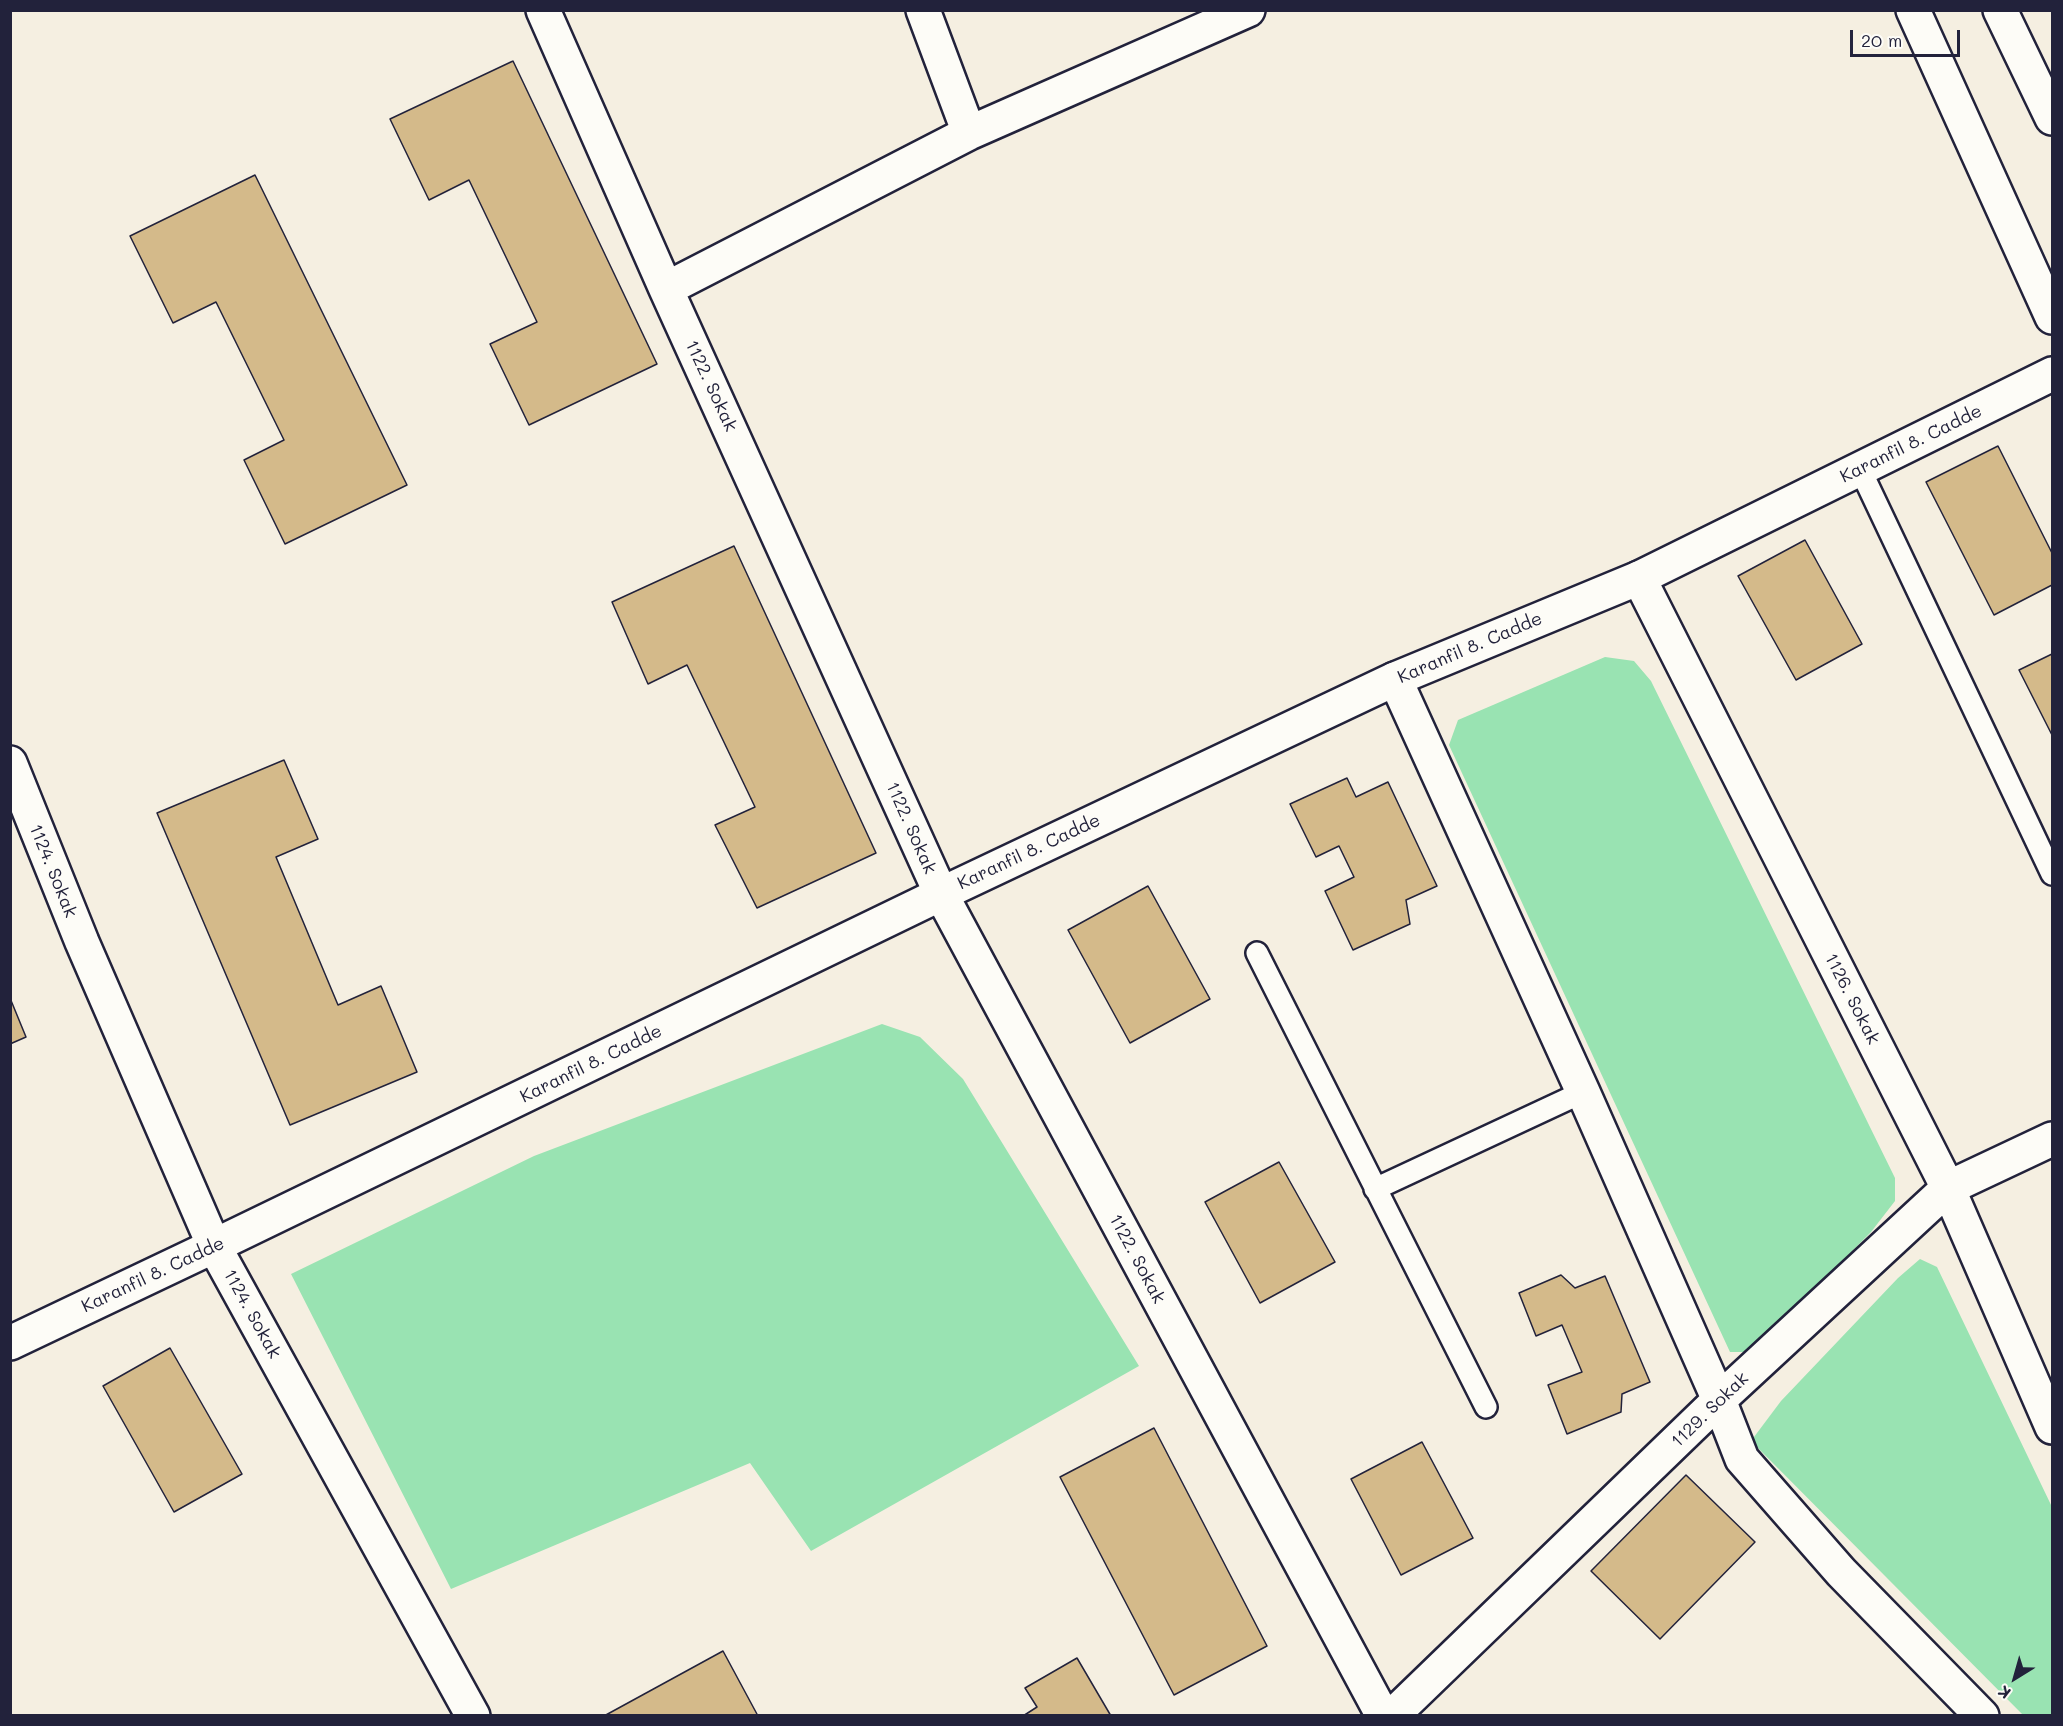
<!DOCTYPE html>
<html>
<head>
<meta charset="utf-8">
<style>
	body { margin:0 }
	#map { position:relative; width:2063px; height:1726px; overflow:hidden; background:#f5efe1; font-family:Mali,sans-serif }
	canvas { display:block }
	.frame { position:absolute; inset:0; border:12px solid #22223b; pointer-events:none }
	.north { position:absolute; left:1985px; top:1648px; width:60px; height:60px; -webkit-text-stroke:4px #fdfcf7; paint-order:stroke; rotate:217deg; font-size:16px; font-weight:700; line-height:24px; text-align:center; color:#22223b }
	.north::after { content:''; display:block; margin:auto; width:21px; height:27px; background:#22223b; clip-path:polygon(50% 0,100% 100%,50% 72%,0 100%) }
	.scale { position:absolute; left:1850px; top:30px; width:110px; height:27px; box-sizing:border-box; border:3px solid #22223b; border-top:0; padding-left:8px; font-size:18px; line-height:21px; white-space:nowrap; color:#22223b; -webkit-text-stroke:4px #fdfcf7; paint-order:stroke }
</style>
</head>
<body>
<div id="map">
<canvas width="2063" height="1726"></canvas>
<div class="frame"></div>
<div class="north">K</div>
<div class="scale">20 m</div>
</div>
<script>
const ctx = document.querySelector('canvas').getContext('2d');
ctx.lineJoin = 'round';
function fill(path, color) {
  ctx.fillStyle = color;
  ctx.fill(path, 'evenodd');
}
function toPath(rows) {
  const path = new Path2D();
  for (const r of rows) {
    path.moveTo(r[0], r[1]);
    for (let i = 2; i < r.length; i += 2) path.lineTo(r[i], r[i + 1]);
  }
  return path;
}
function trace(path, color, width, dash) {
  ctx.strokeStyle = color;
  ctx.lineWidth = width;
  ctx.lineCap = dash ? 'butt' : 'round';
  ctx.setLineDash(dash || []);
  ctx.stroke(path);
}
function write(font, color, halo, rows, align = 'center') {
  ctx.font = font + ' Mali,sans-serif';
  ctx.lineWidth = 6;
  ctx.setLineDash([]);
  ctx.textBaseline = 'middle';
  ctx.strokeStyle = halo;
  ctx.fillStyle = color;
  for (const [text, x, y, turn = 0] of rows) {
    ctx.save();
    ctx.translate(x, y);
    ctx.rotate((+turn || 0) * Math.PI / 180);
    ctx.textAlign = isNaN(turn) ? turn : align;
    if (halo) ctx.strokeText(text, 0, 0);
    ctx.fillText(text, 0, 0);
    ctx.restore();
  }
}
const green = toPath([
	[1605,657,1634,661,1651,681,1895,1178,1895,1201,1871,1232,1768,1336,1750,1352,1730,1352,1449,745,1458,720],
	[882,1024,920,1037,963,1079,1139,1366,811,1551,750,1463,451,1589,291,1274,534,1156],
	[1920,1259,1937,1267,2052,1507,2052,1715,2023,1715,1751,1441,1781,1401,1898,1278]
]);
const building = toPath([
	[513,61,657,364,529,425,490,344,537,322,469,180,429,200,390,119,513,61],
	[255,175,407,485,285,544,244,460,284,440,216,302,173,323,130,236,255,175],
	[1998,446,2052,553,2052,585,1994,615,1926,482,1998,446],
	[1805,540,1862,644,1796,680,1738,576,1805,540],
	[734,546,876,853,757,908,715,825,755,807,687,665,648,684,612,602,734,546],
	[2052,654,2052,735,2019,670,2052,654],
	[284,760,318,839,276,857,338,1005,381,986,417,1072,290,1125,157,813,284,760],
	[1347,778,1356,797,1388,782,1437,886,1406,900,1410,924,1353,950,1325,891,1354,877,1339,846,1316,857,1290,804,1347,778],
	[1148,886,1210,999,1130,1043,1068,930,1148,886],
	[10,998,26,1037,10,1044,10,998],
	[1279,1162,1335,1262,1260,1303,1205,1202,1279,1162],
	[1561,1275,1575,1288,1605,1276,1650,1382,1622,1394,1621,1412,1567,1434,1548,1385,1582,1372,1562,1325,1536,1336,1519,1293,1561,1275],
	[170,1348,242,1474,174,1512,103,1386,170,1348],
	[1154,1428,1267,1646,1174,1695,1060,1477,1154,1428],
	[1422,1442,1473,1538,1401,1575,1351,1479,1422,1442],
	[1686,1475,1755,1542,1660,1639,1591,1571,1686,1475],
	[723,1651,758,1716,604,1716,723,1651],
	[1077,1658,1111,1716,1023,1716,1037,1707,1025,1688,1077,1658]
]);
const lane = toPath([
	[1860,469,2052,874],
	[1257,953,1486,1407],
	[1375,1189,1583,1092]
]);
const street = toPath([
	[543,10,666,289,941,894,1383,1716],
	[923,10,969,133],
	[666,289,969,133,1248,10],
	[1639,578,1948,1188,2052,1427],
	[1395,679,1583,1092,1719,1400,1742,1459,1841,1572,1982,1716],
	[10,763,82,942,214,1246,473,1716],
	[1392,1716,1719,1400,1948,1188,2052,1139]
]);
const secondary = toPath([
	[1913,10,2052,317],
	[2000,10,2052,118],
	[10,1343,214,1246,941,894,1395,679,1639,578,2052,374]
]);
const streetNames = [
	["1122. Sokak",711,386,65],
	["Karanfil 8. Cadde",1911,444,-26],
	["Karanfil 8. Cadde",1470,648,-23],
	["1122. Sokak",911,828,66],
	["Karanfil 8. Cadde",1029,852,-25],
	["1124. Sokak",53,871,68],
	["1126. Sokak",1852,999,63],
	["Karanfil 8. Cadde",591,1064,-26],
	["1122. Sokak",1137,1259,62],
	["Karanfil 8. Cadde",153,1275,-25],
	["1124. Sokak",252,1314,61],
	["1129. Sokak",1710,1410,-44]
];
fill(green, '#99e3b2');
fill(building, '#d4ba8a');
trace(building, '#22223b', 1.5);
trace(lane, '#22223b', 26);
trace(street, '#22223b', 38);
trace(secondary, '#22223b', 38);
trace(lane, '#fdfcf7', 21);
trace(street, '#fdfcf7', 33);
trace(secondary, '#fdfcf7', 33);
write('18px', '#22223b', '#fdfcf7', streetNames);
</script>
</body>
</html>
